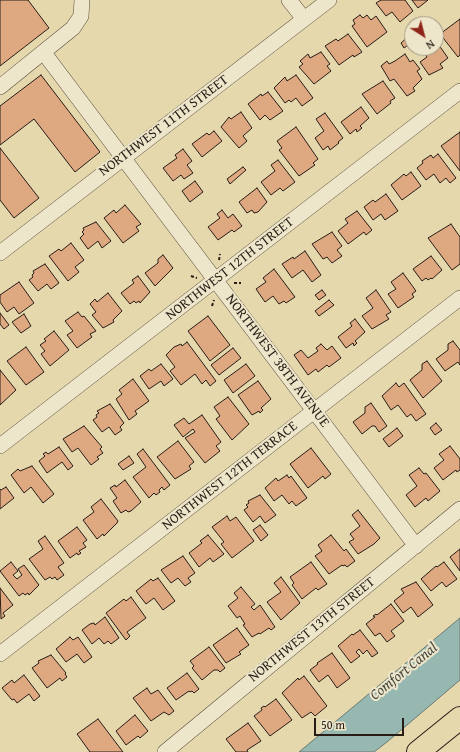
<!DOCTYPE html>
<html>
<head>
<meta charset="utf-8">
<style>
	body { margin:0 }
	#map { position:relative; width:460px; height:752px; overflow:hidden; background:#e5d8ad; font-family:"Gentium Book Plus",serif }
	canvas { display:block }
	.north { position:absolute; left:404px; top:16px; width:40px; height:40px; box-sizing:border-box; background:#eee6ca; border:1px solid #9f9582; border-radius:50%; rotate:144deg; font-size:11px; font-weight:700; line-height:16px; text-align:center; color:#281c16 }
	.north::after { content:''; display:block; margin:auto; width:14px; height:18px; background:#8f2418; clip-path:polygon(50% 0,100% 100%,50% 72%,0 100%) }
	.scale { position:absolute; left:314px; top:718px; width:90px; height:18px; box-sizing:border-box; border:2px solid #281c16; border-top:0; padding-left:5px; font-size:12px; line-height:14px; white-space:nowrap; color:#281c16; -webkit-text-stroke:3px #eee6ca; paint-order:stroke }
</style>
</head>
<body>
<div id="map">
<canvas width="460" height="752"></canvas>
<div class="north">N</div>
<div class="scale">50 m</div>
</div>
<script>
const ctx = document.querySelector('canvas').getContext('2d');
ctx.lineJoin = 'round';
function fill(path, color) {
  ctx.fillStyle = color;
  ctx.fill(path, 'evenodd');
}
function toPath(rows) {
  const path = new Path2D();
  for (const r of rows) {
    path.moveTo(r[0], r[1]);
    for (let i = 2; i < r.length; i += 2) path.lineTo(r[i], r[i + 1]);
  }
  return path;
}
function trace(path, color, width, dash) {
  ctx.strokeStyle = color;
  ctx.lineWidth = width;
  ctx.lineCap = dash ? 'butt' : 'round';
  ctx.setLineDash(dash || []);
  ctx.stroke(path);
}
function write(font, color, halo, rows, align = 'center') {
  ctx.font = font + ' "Gentium Book Plus",serif';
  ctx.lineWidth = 4;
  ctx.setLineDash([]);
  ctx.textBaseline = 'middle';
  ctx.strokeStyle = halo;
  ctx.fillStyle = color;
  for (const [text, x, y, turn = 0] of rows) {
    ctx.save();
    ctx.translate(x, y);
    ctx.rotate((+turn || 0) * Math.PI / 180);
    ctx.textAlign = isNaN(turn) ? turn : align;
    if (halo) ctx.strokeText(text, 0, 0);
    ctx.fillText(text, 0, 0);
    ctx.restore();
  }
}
const water = toPath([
	[460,618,460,680,387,742,374,752,299,752,460,618]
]);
const building = toPath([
	[0,0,28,0,49,28,0,66,0,0],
	[381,0,405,0,413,11,400,22,392,12,386,16,376,3,381,0],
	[412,0,428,0,418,8,412,0],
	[360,15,363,18,367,15,371,20,376,16,387,32,367,47,352,26,355,24,353,20,360,15],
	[460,19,460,55,458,57,440,34,460,19],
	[348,34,362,52,354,57,353,55,339,65,325,46,336,39,338,41,348,34],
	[408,37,412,42,404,48,401,43,408,37],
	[436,41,448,58,440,64,443,68,429,75,420,62,427,57,422,50,436,48,436,41],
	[321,52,330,64,327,66,331,71,314,84,299,67,303,64,300,61,308,54,310,58,321,52],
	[405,54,410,62,413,60,420,69,417,71,422,79,413,88,415,91,407,96,394,79,390,81,381,66,387,61,389,64,395,61,405,54],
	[41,75,100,152,75,172,34,119,0,145,0,106,41,75],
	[296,75,313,98,302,106,296,98,291,102,289,100,285,103,274,88,285,77,287,81,296,75],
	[383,81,395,98,390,101,391,103,377,114,362,94,383,81],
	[268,92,283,111,270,120,265,115,260,120,248,104,261,94,262,96,268,92],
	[361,107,369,118,360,126,362,128,357,132,356,129,350,134,341,122,361,107],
	[241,112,252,128,243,136,247,141,239,148,221,127,229,117,231,119,241,112],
	[325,113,343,138,338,142,339,143,330,150,328,146,323,150,315,138,324,131,316,119,325,113],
	[296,127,318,159,313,163,315,165,299,176,279,150,282,148,277,141,296,127],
	[214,131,222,141,202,157,192,144,207,133,209,135,214,131],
	[460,132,460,171,441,146,460,132],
	[0,148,39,198,14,218,0,200,0,148],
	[183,149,192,161,187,165,193,173,184,179,181,175,173,181,163,168,177,158,175,155,183,149],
	[438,154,456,178,450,183,446,178,440,183,434,174,426,180,417,168,423,163,422,161,431,155,433,158,438,154],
	[278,160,295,182,283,191,280,188,271,195,261,182,275,171,271,165,278,160],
	[243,167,246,170,230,184,227,179,243,167],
	[411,172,421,186,402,200,391,185,404,174,406,176,411,172],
	[195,181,203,192,190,202,182,191,195,181],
	[257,188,267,202,258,212,254,213,252,210,247,213,239,202,257,188],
	[386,194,398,211,385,220,381,214,373,220,364,207,373,200,375,202,386,194],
	[125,205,141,224,136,227,139,231,123,243,104,218,114,210,116,213,125,205],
	[222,210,228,218,233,214,242,226,234,232,232,230,218,240,208,227,220,218,217,214,222,210],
	[357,211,372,230,366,235,364,232,348,244,338,231,348,223,345,219,357,211],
	[96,222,111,241,102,248,98,241,88,249,80,238,84,234,82,232,84,230,83,228,96,222],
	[451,224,460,237,460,264,452,270,428,238,451,224],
	[332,232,342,246,337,250,342,256,332,263,327,257,323,259,312,244,332,232],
	[71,243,84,260,75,267,79,272,68,281,49,256,59,249,61,251,71,243],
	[305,251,321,275,312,282,303,270,292,278,282,264,293,257,294,259,305,251],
	[163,255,173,268,155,286,145,273,158,263,158,259,163,255],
	[431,256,442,270,432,279,431,278,428,280,426,278,422,281,413,269,431,256],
	[45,264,59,283,51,289,47,284,38,291,29,280,33,277,32,275,34,273,33,271,45,264],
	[274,269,295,297,286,303,284,301,279,304,273,296,265,302,256,289,266,282,263,278,274,269],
	[403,273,416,291,412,294,414,297,398,308,388,294,396,289,391,282,403,273],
	[138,276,150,292,140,303,139,301,136,303,134,301,130,304,121,293,134,283,132,280,138,276],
	[19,282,34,303,19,314,14,307,7,312,0,302,0,295,19,282],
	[322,290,326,295,319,300,315,295,322,290],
	[376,290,391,312,386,315,389,319,372,329,362,316,373,308,366,298,376,290],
	[108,293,122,311,113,320,114,322,103,328,92,315,96,312,90,304,95,299,97,302,108,293],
	[329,300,334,305,319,316,315,311,329,300],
	[78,312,82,317,84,316,96,331,90,334,92,337,77,348,67,335,73,331,65,321,78,312],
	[0,313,9,325,4,329,0,324,0,313],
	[24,314,31,326,21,333,12,322,24,314],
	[208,316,230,345,210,361,188,331,208,316],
	[355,319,365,332,355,341,357,343,354,346,353,343,346,348,338,337,352,326,350,323,355,319],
	[54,331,69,350,50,366,41,354,45,351,40,345,46,341,44,339,54,331],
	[453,341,460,350,460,365,458,362,445,371,436,359,448,350,448,344,453,341],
	[187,342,216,381,210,386,206,380,202,384,195,374,181,385,170,371,175,367,166,355,174,347,181,344,182,346,187,342],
	[321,344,327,350,332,346,341,358,329,367,327,365,318,372,316,369,308,375,294,355,301,350,308,358,318,351,316,348,321,344],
	[26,347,44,372,26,385,7,361,26,347],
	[233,348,241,358,219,375,211,365,233,348],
	[427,361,442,381,423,398,410,380,422,370,422,364,427,361],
	[161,364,173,379,164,386,161,381,149,389,140,376,149,369,151,371,161,364],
	[246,364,255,376,233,393,224,380,246,364],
	[0,370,16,390,0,405,0,370],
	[133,379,149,401,135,411,137,414,129,420,116,399,122,394,119,390,133,379],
	[258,381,271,399,261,408,263,410,260,413,259,411,252,415,238,395,258,381],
	[396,383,399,387,404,383,426,414,416,421,411,414,407,417,398,405,391,410,382,396,396,383],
	[228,397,249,424,232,440,216,419,220,416,214,407,228,397],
	[371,403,387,426,379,432,375,426,372,426,362,434,353,422,365,413,365,407,371,403],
	[110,404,124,423,120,427,122,430,115,435,109,427,102,432,93,420,97,417,96,415,99,413,97,411,110,404],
	[202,415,221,442,216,446,220,451,205,463,185,438,195,432,193,429,183,437,174,425,184,418,189,424,202,415],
	[436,423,442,430,435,435,430,428,436,423],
	[84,426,102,447,100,449,103,453,97,457,99,459,91,465,78,448,72,452,63,439,84,426],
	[397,428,403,436,389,447,383,439,397,428],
	[178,441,194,462,189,466,191,469,175,479,157,457,178,441],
	[450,446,460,459,460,470,457,472,456,470,443,480,434,468,444,460,439,454,450,446],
	[59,447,73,466,68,470,62,462,47,473,39,461,45,456,43,454,46,452,48,454,59,447],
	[311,448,331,474,325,479,323,476,308,488,290,464,311,448],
	[143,449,170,485,164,490,162,487,159,490,160,492,156,495,154,493,149,498,133,477,146,467,137,454,143,449],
	[129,456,134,463,123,470,118,464,129,456],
	[32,466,54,494,43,503,31,487,24,493,11,475,18,469,20,471,32,466],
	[419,468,424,474,426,473,440,491,428,501,426,498,415,507,406,495,417,486,409,475,419,468],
	[287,475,289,478,291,476,307,498,296,506,292,501,289,504,282,495,274,501,265,488,276,478,278,481,287,475],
	[125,480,141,502,131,511,128,512,126,510,121,513,113,501,117,498,110,488,115,485,116,487,125,480],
	[6,487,14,498,0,509,0,489,1,490,6,487],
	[260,495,276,515,265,523,260,516,253,522,244,510,248,507,246,505,249,503,248,501,260,495],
	[101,499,118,521,117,523,104,536,103,534,97,539,83,520,94,512,91,507,101,499],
	[358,510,380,538,374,544,358,554,349,542,354,539,350,534,360,526,352,515,358,510],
	[227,516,230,521,236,517,254,541,232,558,221,544,224,542,212,527,227,516],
	[260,525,268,535,261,541,253,530,260,525],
	[77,527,87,540,83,543,86,547,79,551,81,553,78,555,77,553,70,558,58,541,77,527],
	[208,535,224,554,213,562,210,558,199,567,189,553,202,543,200,541,208,535],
	[331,535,344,551,346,549,355,561,347,567,345,565,343,566,342,565,329,574,315,556,322,551,318,545,331,535],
	[45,536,64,563,58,567,64,575,57,580,55,577,52,579,50,577,45,580,29,559,43,549,38,541,45,536],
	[460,549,460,571,450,557,460,549],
	[183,556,195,573,188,578,191,582,185,586,178,578,171,583,161,570,183,556],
	[11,562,18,571,13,575,17,579,22,575,18,569,24,565,39,585,29,595,28,593,25,595,23,593,19,596,0,571,11,562],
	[311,562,327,584,318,590,316,588,302,599,292,585,294,583,290,577,311,562],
	[444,562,457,579,446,587,442,582,431,591,421,579,436,566,437,567,444,562],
	[281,577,300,603,281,620,267,602,281,592,274,583,281,577],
	[158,578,175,601,163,610,154,598,146,604,136,591,151,579,153,581,158,578],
	[416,582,433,605,418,617,411,607,403,613,394,601,404,593,401,589,416,582],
	[241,587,255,604,251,607,254,610,260,605,275,627,271,630,269,628,260,634,259,633,252,637,243,625,245,624,240,616,237,618,228,606,238,598,234,593,241,587],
	[0,588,13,605,3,613,5,616,1,619,0,588],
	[131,597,146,618,127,632,130,636,126,640,106,613,124,599,126,601,131,597],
	[391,604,404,621,391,631,395,636,387,642,380,633,375,636,366,624,375,617,373,616,376,614,377,615,391,604],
	[105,617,119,638,111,644,108,641,104,644,99,638,92,644,82,630,90,624,94,623,95,625,105,617],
	[237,628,249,645,239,652,241,654,226,663,213,645,237,628],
	[360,630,378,653,372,657,367,650,363,654,359,649,356,652,360,656,351,663,338,646,352,634,353,635,360,630],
	[70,637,73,640,78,637,92,657,84,663,77,654,66,662,56,649,70,637],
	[209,647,225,668,220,672,218,670,214,670,202,680,192,668,194,666,190,661,209,647],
	[332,653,350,678,337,688,328,675,319,682,310,670,318,664,317,663,332,653],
	[51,655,66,673,65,674,67,677,62,681,60,678,47,688,32,668,39,663,38,661,51,655],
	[187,673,199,689,194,693,192,691,190,692,189,691,176,700,167,688,187,673],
	[24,675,40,696,34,701,29,694,17,703,14,699,12,700,2,688,12,680,14,683,24,675],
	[304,676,327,706,315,716,311,712,302,718,282,693,298,678,299,680,304,676],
	[147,688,151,694,158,690,174,711,169,715,164,712,151,721,133,698,147,688],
	[276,699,292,720,270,736,254,716,262,710,261,708,264,706,265,707,276,699],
	[135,715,148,731,140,738,138,736,126,745,116,731,135,715],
	[98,719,123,752,90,752,77,734,98,719],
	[248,723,261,741,247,750,248,752,236,752,226,739,248,723]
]);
const path = toPath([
	[219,260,220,254],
	[191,276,197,278],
	[234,283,241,283],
	[212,306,214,300]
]);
const minor = toPath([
	[289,0,304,19],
	[44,53,416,546],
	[0,87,73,28,81,16,82,0],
	[0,253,329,0],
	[0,446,460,91],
	[0,654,460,298],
	[165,752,460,509]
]);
const highway = toPath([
	[418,752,460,718]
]);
const streetNames = [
	["NORTHWEST 11TH STREET",164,126,-37],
	["NORTHWEST 12TH STREET",230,269,-38],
	["NORTHWEST 38TH AVENUE",277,361,53],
	["NORTHWEST 12TH TERRACE",230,476,-38],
	["NORTHWEST 13TH STREET",312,630,-39]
];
const waterNames = [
	["Comfort Canal",404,672,-39]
];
fill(water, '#97b8b1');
trace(water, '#6b7a73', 1);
fill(building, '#dea881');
trace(building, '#281c16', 1);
trace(minor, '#574b3c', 16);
trace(highway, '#281c16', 24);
trace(path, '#281c16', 2, [3, 2]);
trace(minor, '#eee6ca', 15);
trace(highway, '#e5d8ad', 22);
write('14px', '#281c16', '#eee6ca', streetNames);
write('italic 15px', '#494b44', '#eee6ca', waterNames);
</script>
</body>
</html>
